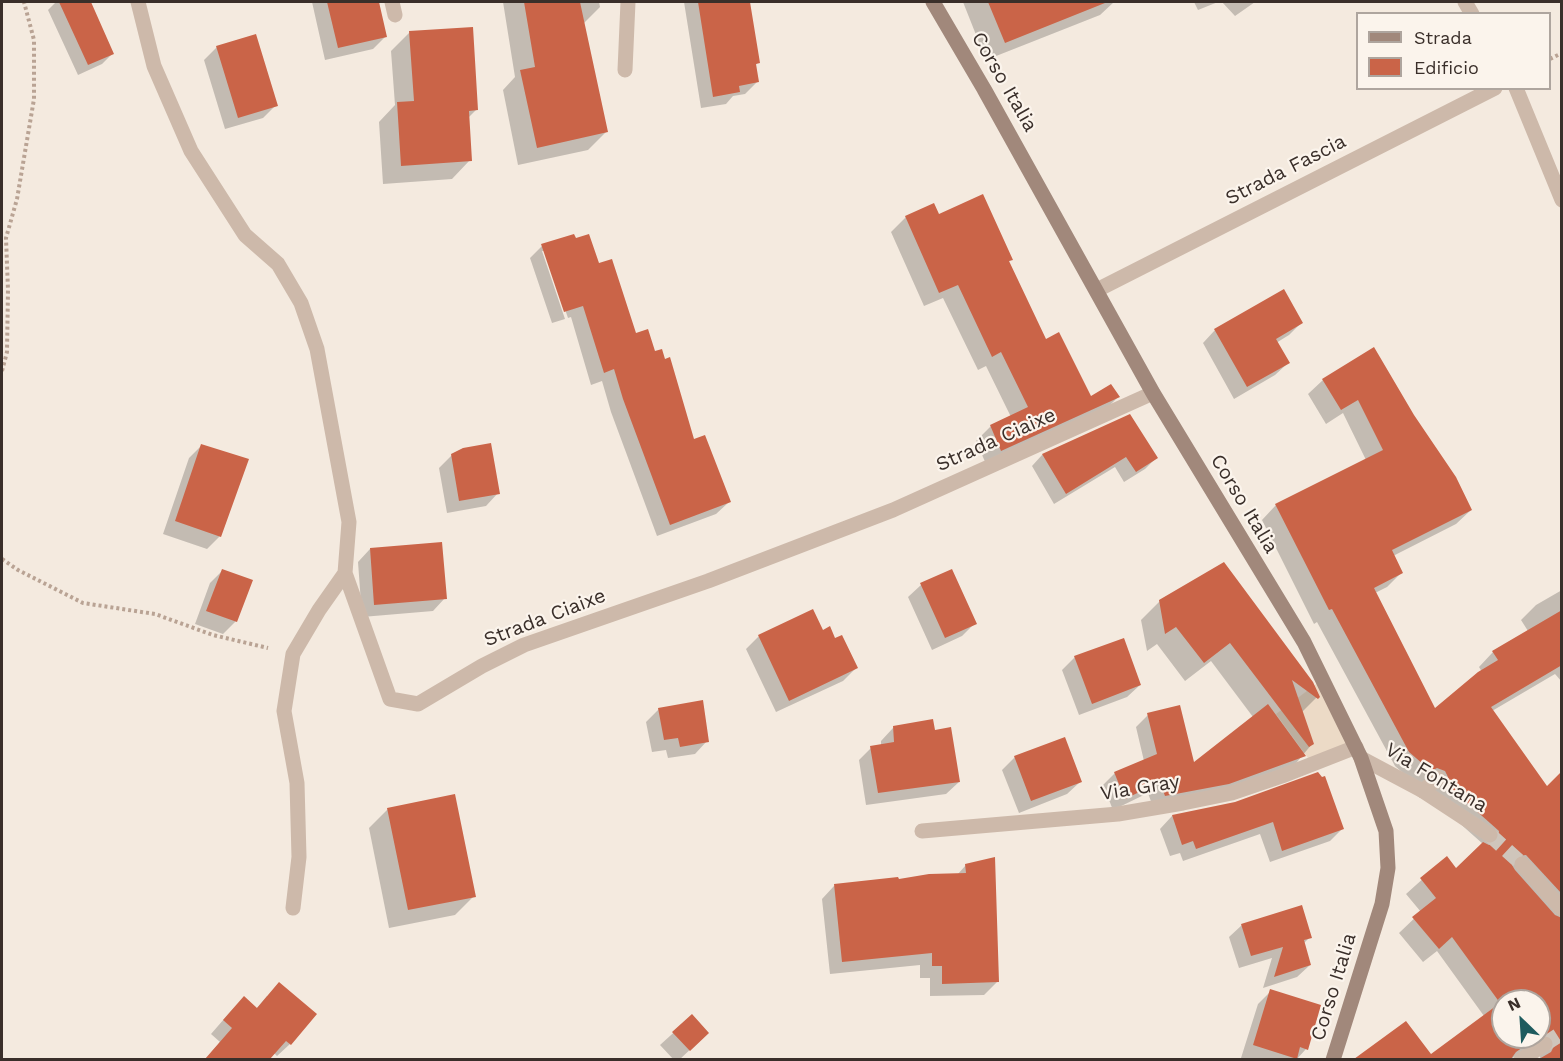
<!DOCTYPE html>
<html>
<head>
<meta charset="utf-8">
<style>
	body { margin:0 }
	#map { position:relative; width:1563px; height:1061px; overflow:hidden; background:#f4eadf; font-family:"Work Sans",sans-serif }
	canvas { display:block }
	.frame { position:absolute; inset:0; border:3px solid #3a2f2a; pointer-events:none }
	.legend { position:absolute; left:1356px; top:12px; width:195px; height:78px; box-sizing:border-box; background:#fbf4ec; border:2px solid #aea59e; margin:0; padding:8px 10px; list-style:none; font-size:18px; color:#3a2f2a }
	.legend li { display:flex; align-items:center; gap:12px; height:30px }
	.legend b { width:30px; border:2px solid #aea59e }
	.north { position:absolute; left:1491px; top:989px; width:60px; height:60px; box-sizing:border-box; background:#fbf4ec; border:2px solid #aea59e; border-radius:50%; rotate:335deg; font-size:16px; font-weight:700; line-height:24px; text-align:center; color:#3a2f2a }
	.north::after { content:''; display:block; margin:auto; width:21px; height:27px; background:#1e5b5e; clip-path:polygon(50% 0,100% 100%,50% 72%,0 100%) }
</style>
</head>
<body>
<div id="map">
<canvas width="1563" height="1061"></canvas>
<div class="frame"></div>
<ul class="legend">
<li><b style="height:8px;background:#a1887b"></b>Strada</li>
<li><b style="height:16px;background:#ca6448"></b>Edificio</li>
</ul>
<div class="north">N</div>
</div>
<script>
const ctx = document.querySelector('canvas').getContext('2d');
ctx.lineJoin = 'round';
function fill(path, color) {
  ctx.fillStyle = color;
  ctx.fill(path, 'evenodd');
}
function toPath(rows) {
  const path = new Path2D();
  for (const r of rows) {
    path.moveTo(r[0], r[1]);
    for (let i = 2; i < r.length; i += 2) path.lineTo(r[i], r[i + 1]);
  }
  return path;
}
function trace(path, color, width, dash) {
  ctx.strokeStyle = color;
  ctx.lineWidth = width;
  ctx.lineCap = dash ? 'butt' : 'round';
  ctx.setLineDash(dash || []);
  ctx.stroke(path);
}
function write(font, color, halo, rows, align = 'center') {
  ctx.font = font + ' "Work Sans",sans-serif';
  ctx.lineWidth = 4.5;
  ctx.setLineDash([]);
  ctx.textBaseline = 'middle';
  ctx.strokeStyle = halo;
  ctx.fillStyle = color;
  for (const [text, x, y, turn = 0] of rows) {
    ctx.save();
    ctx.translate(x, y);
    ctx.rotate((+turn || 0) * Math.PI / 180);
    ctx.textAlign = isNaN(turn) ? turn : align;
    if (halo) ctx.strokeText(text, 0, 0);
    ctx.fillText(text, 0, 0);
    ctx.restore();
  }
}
const plaza = toPath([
	[1323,679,1356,747,1313,765,1276,714]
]);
const shadow = toPath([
	[56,2,89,2,113,53,102,64,78,75,48,10],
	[312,2,377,2,385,37,373,49,325,60],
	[503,2,599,2,600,7,583,24,606,132,588,150,518,165,503,90,515,77],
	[684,2,746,2,758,62,755,66,757,82,745,94,733,96,726,104,701,108],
	[963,2,1114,2,1100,15,986,60],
	[1194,2,1218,2,1198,10],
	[1222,2,1255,2,1235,16],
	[410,32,476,110,468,118,470,160,452,179,383,184,379,122,395,105,391,51],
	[217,47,276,105,263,118,225,129,204,60],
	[938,216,1011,260,1008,262,1046,341,1091,399,1118,397,1103,412,986,464,976,441,991,426,1011,417,986,366,978,370,943,298,924,306,891,232,906,217],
	[542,246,598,264,635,335,654,353,693,441,729,502,716,514,657,536,611,412,602,381,591,385,571,317,568,318,545,251,542,251,565,319,552,323,530,258],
	[1301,323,1289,335,1276,343,1288,363,1275,375,1234,399,1203,343,1215,330],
	[1373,349,1471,510,1456,524,1393,556,1401,573,1387,587,1375,593,1435,710,1482,672,1479,667,1493,652,1528,631,1521,620,1536,605,1562,590,1562,682,1555,674,1492,711,1546,788,1562,783,1562,1060,1541,1060,1539,1054,1524,1050,1510,1060,1359,1060,1365,1053,1430,1056,1484,1016,1437,951,1423,962,1399,933,1421,912,1406,894,1446,858,1456,870,1483,844,1395,766,1317,622,1314,624,1262,520,1276,505,1366,460,1343,413,1326,424,1308,394,1323,380],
	[1503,1001,1539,1001,1539,1037,1503,1037],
	[1130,416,1156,458,1145,469,1124,482,1115,467,1054,504,1032,466,1042,455],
	[202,445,220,536,207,549,163,534,189,458],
	[452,455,498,493,486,506,447,513,439,468],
	[370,549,445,598,433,611,362,617,358,562],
	[1224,564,1318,696,1301,713,1312,744,1292,768,1216,795,1153,807,1148,793,1113,810,1103,785,1115,773,1144,761,1136,727,1148,715,1193,764,1253,717,1211,661,1185,681,1157,644,1147,651,1141,620,1160,601],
	[222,571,236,621,223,634,195,624,210,583],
	[951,571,975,623,962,636,932,650,908,597,921,585],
	[823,632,834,640,856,668,843,681,776,712,746,649,759,636],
	[1075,657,1140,685,1127,697,1079,715,1062,670],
	[659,709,707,741,695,754,668,758,666,750,652,752,646,722],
	[893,728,934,732,959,782,946,794,866,805,859,760,871,748,881,746,881,741],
	[1015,757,1080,782,1067,794,1019,813,1002,770],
	[1235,804,1342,829,1330,841,1270,862,1260,834,1183,861,1180,853,1170,856,1160,829,1172,816],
	[388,809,474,896,455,915,389,928,369,828],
	[966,865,997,982,984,995,930,996,930,978,920,978,920,965,830,974,822,899,834,886,957,875],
	[1242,925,1310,937,1303,944,1310,965,1297,977,1263,988,1272,958,1239,968,1229,937],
	[1271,991,1306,1049,1296,1060,1247,1060,1241,1058,1258,1004],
	[267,996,290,1044,277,1056,274,1053,268,1060,205,1060,220,1042,211,1034,231,1011,244,998,256,1009],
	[692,1016,695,1045,679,1060,674,1060,660,1045]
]);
const building = toPath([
	[59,2,91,2,114,54,88,65],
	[327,2,379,2,387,37,338,48],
	[524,2,580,2,608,132,537,148,520,70,535,67],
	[698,2,750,2,760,63,756,64,759,82,739,86,740,92,713,97],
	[988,2,1105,2,1105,3,1005,43],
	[473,27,478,110,469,111,472,161,401,166,397,102,414,101,409,31],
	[256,34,278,106,238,118,216,46],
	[983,194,1013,260,1009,261,1046,339,1059,332,1091,396,1111,384,1120,397,1001,451,990,425,1028,407,1001,352,992,357,958,285,939,293,905,216,934,203,939,214],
	[574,234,576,238,589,234,599,263,612,259,636,333,648,329,655,351,662,349,665,359,670,357,694,439,705,435,731,502,670,525,623,399,614,369,604,373,583,306,564,312,541,244],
	[1284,289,1303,323,1276,339,1290,363,1247,387,1214,329],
	[1374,347,1414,415,1456,477,1472,510,1392,550,1403,573,1374,588,1435,708,1478,672,1498,660,1492,651,1562,610,1562,665,1491,707,1547,786,1562,771,1562,894,1526,855,1516,856,1512,865,1515,870,1555,915,1562,918,1562,1059,1539,1059,1551,1052,1555,1044,1550,1036,1545,1034,1539,1036,1539,1001,1503,1001,1503,1037,1538,1037,1516,1052,1511,1059,1354,1059,1406,1021,1431,1054,1500,1003,1452,937,1439,949,1412,917,1436,898,1420,878,1447,856,1456,868,1483,842,1489,845,1495,843,1498,840,1499,831,1446,784,1448,777,1445,771,1437,768,1431,771,1409,752,1332,609,1329,610,1275,504,1383,450,1358,400,1341,410,1322,379],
	[1130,414,1158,458,1136,472,1126,457,1066,494,1042,454],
	[491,443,500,494,459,501,451,454,463,448],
	[201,444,249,459,221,537,175,521],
	[442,542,447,599,374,605,370,548],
	[1224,562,1313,682,1320,697,1318,699,1292,680,1314,744,1309,747,1230,643,1204,663,1176,627,1165,634,1159,600],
	[222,569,253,580,237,622,206,611],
	[952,569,977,624,945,638,920,583],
	[813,609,823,630,830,626,835,638,842,635,858,668,789,701,758,635],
	[1124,638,1141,685,1092,704,1074,656],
	[703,700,709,742,680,747,678,738,664,740,658,708],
	[1268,704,1306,756,1229,784,1165,796,1160,782,1125,799,1114,772,1157,754,1147,713,1180,705,1194,762],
	[933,719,935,730,951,727,960,782,878,793,870,746,894,742,893,726],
	[1065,737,1082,782,1031,801,1014,756],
	[1318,772,1322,777,1325,776,1344,829,1282,851,1273,822,1196,849,1193,841,1182,845,1172,815,1235,802],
	[455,794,476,897,408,910,387,808],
	[995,857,999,982,942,984,942,966,932,966,932,953,842,962,834,884,898,877,899,879,929,874,966,873,965,864],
	[1302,905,1312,938,1304,940,1311,965,1274,977,1283,947,1251,956,1241,924],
	[279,982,317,1014,291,1045,286,1041,270,1059,205,1059,232,1028,223,1020,244,996,257,1008],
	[1270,989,1321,1005,1308,1050,1300,1047,1297,1059,1253,1045],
	[692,1014,709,1033,690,1051,672,1032]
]);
const streetTunnel = toPath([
	[1490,835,1522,864],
	[1545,1044,1562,1033]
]);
const path = toPath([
	[1550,59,1562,53],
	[2,371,7,352,8,290,6,238,17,199,34,99,34,40,24,2],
	[2,559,18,570,83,603,155,614,213,635,268,648]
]);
const lane = toPath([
	[392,2,395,15],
	[1465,2,1472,14],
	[625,70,628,2],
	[1516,88,1562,200],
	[1097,290,1495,88],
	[1423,791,1438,778],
	[922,831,1118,814,1183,803,1232,793,1282,776,1356,747]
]);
const street = toPath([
	[138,2,154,66,191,151,245,235,278,264,301,303,317,349,349,522,345,573,390,699,418,704,482,666,524,645,708,581,893,510,1153,393],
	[1361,758,1423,791,1490,835],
	[1522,864,1562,909],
	[293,908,299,857,297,783,284,711,293,654,319,610,345,573],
	[1521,1060,1545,1044]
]);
const secondary = toPath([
	[933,2,984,89,1153,393,1304,642,1361,758,1386,831,1388,868,1382,904,1333,1060]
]);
const streetNames = [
	["Corso Italia",1004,82,60],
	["Strada Fascia",1286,170,-27],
	["Strada Ciaixe",996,440,-24],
	["Corso Italia",1244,504,59],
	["Strada Ciaixe",545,618,-21],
	["Via Fontana",1436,778,31],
	["Via Gray",1140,788,-9],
	["Corso Italia",1334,987,-73]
];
fill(plaza, '#ecdac6');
fill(shadow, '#0003');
fill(building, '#ca6448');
trace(streetTunnel, '#cfc5bb', 15, [15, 8]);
trace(path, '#b9a394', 4, [3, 3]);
trace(lane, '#cdb9aa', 15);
trace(street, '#cdb9aa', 15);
trace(secondary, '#a1887b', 15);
write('20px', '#3a2f2a', '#fbf4ec', streetNames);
</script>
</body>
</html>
